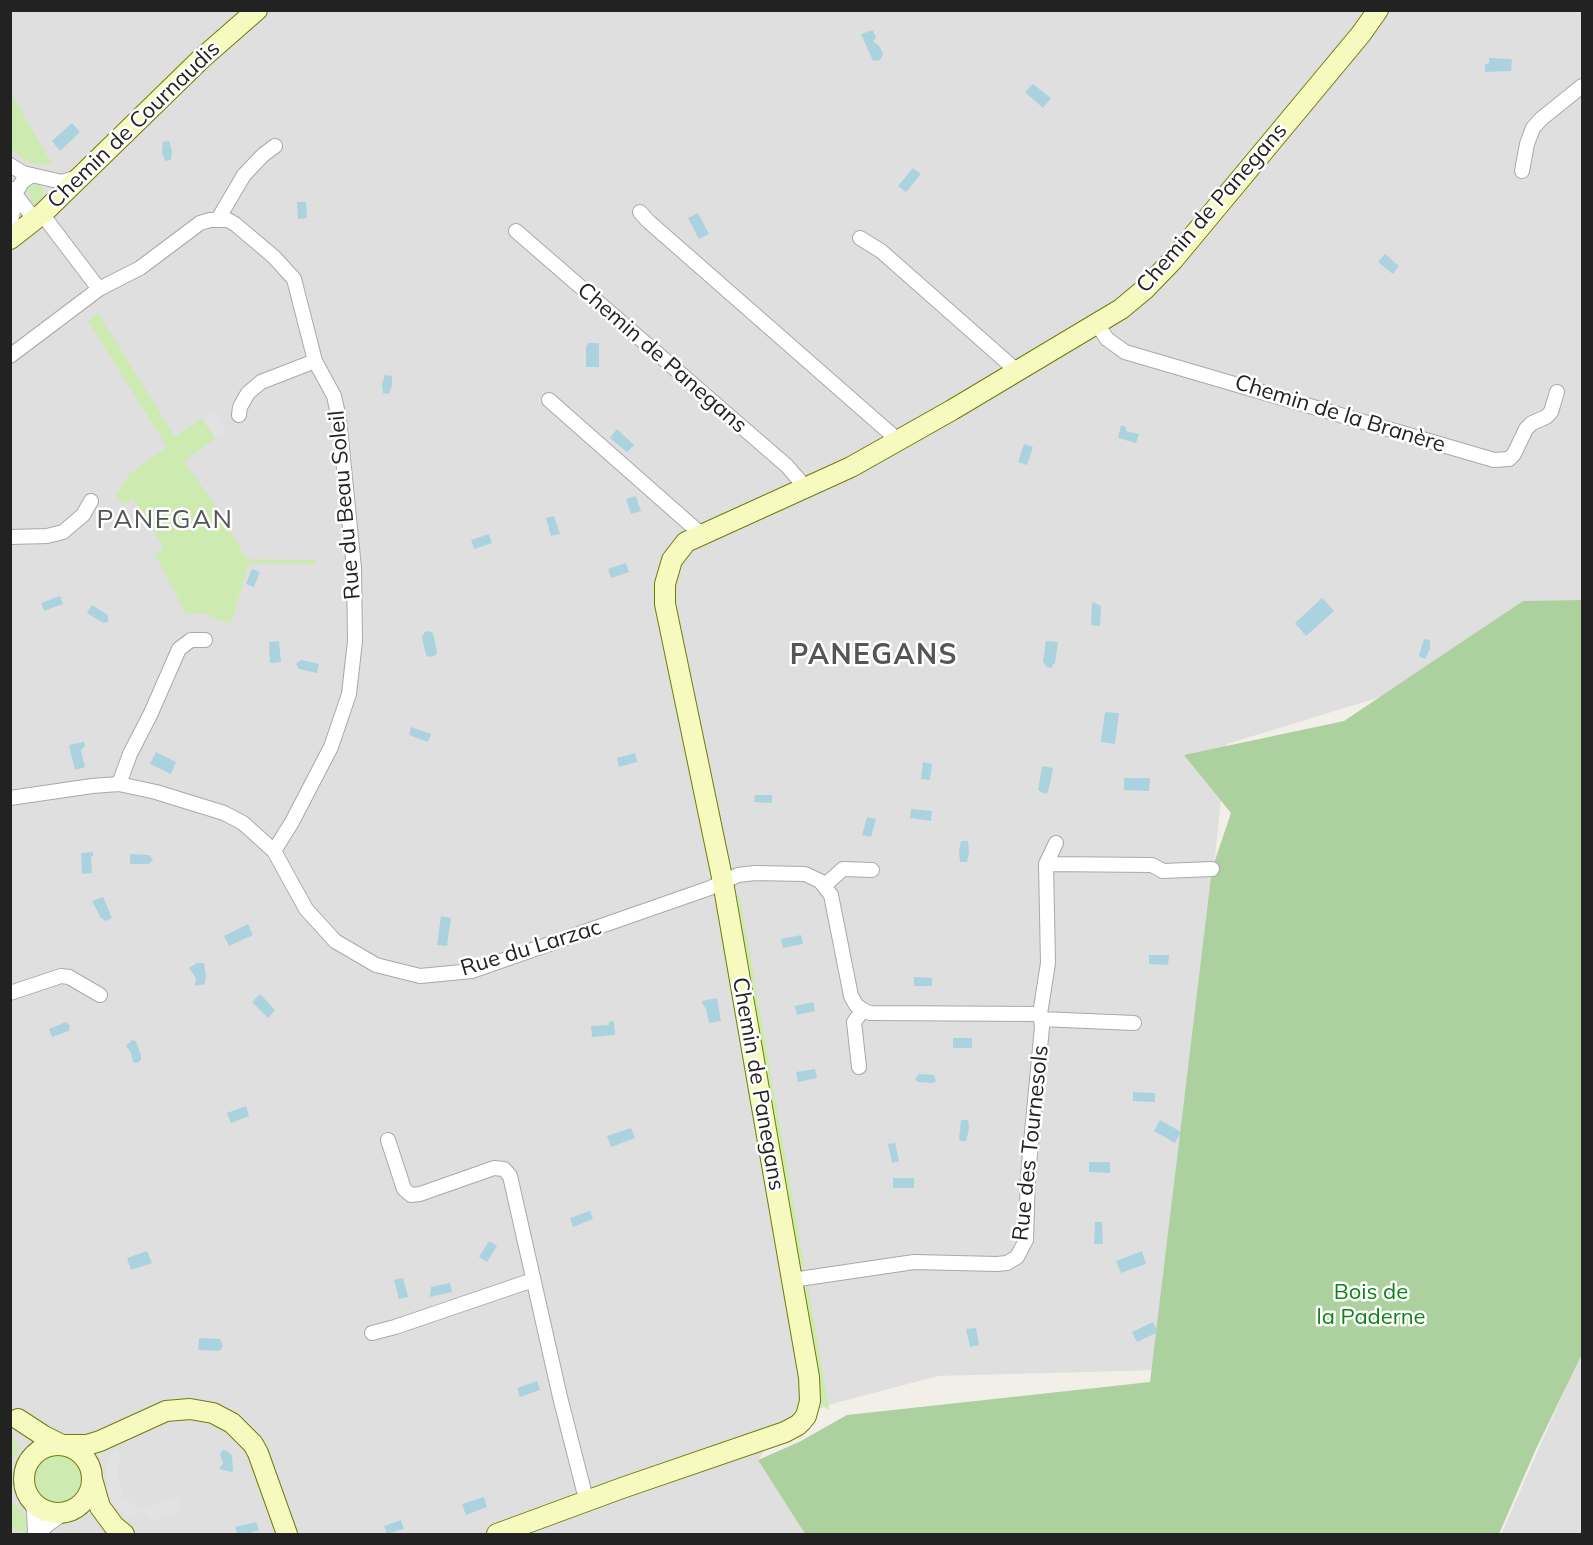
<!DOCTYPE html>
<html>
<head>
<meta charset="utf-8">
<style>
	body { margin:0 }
	#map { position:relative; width:1593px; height:1545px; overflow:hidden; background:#f2efe9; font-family:Mulish,sans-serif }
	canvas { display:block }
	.frame { position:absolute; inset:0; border:12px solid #222; pointer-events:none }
</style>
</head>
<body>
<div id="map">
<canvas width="1593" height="1545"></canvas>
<div class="frame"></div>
</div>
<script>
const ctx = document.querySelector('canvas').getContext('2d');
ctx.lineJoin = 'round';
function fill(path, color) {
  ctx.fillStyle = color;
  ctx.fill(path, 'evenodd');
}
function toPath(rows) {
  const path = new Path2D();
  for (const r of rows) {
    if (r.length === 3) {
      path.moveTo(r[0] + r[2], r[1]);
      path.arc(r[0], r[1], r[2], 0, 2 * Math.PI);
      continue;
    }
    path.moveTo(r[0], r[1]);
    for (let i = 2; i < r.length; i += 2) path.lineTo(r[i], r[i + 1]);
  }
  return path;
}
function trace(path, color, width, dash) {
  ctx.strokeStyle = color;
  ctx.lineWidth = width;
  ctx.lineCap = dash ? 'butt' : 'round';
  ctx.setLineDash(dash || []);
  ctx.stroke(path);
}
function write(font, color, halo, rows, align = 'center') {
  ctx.font = font + ' Mulish,sans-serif';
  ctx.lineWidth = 5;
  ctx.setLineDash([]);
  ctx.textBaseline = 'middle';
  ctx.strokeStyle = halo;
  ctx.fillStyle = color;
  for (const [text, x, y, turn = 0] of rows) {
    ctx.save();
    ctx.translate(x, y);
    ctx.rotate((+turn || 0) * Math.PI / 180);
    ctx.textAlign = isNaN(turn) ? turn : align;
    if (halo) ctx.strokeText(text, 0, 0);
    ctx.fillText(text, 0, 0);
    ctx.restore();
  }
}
const residential = toPath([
	[10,11,1582,11,1582,630,1400,691,1227,744,1160,1370,938,1376,839,1402,786,1420,758,1460,805,1534,11,1534],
	[1582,1354,1582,1534,1501,1534,1574,1369]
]);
const grass = toPath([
	[10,91,50,161,56,164,44,165,32,163,23,159,11,149],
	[38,184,41,186,44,194,34,206,27,189,30,186],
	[98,313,175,437,202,419,216,438,184,461,215,505,247,559,315,560,316,564,249,563,231,624,201,613,186,614,155,554,162,550,163,546,133,498,123,505,116,495,129,474,167,447,88,321],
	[737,894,740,897,805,1268,797,1260],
	[808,1286,829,1407,828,1410,823,1406,820,1399,802,1293],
	[11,1431,19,1449,11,1461,10,1461],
	[57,1478,24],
	[11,1503,16,1505,22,1511,26,1519,25,1534,11,1528]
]);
const forest = toPath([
	[1582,600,1582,1354,1535,1451,1499,1534,805,1534,758,1460,799,1442,847,1415,1150,1382,1212,869,1231,813,1184,755,1344,721,1523,601]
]);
const parking = toPath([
	[213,412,226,432,216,438,202,419],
	[117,1447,123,1457,118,1462,117,1473,123,1496,139,1509,180,1496,182,1504,177,1512,152,1521,140,1511,133,1520,110,1502,105,1474,106,1462]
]);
const water = toPath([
	[873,30,876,38,873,41,880,47,883,54,880,60,873,61,861,34],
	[1489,58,1512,59,1511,71,1485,72,1485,65,1489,63],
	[1033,84,1051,98,1043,108,1025,92],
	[72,123,80,132,60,151,52,141],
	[169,141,172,151,171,160,165,161,162,152,163,142],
	[913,168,921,174,906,192,898,186],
	[297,202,306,202,307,218,298,219],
	[698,213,709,234,699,239,688,218],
	[1385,254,1399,266,1393,274,1378,262],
	[589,343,599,343,599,367,586,367,586,346],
	[385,375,392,376,392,385,389,394,383,393,382,384],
	[1121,425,1126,427,1126,431,1139,434,1136,443,1118,438],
	[617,429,634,445,627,452,610,438],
	[1024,444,1033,447,1027,465,1018,462],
	[636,496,641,511,631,514,626,499],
	[554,516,560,534,551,536,546,518],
	[489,534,492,543,474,549,471,540],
	[626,563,629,572,611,578,608,569],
	[252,569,260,572,254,587,246,584],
	[60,596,63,604,44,611,41,603],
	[1322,598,1334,611,1306,636,1295,623],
	[1092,602,1101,606,1100,626,1091,625],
	[92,605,108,615,108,622,103,623,87,613],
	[429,631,433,633,437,652,436,655,429,657,426,655,422,637,425,632],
	[1424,639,1430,640,1430,649,1425,659,1420,657,1419,655],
	[279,641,281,662,270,663,269,642],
	[1046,641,1058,642,1055,664,1053,664,1052,668,1047,667,1043,662],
	[301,660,319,664,317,673,299,669,296,664],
	[1105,712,1119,713,1115,744,1101,742],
	[411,727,431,734,428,742,409,735],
	[84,742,85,746,81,750,85,767,75,770,69,745],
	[156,752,176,762,171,774,150,764],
	[635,753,637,762,619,767,617,758],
	[923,762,932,764,930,780,921,779],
	[1042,766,1053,768,1048,792,1045,794,1038,790],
	[1124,778,1150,778,1149,791,1124,790],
	[755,795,772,795,772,803,754,802],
	[911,809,932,811,931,821,910,818],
	[867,817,876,819,871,837,862,835],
	[961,841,968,841,969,852,967,862,960,862,959,852],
	[93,852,93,856,91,857,92,873,82,874,81,853],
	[130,854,149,855,153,860,149,864,130,864],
	[103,897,112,918,106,921,101,918,92,901],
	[441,916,451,918,447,946,437,945],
	[248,924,253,935,229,946,224,936],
	[801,935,803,944,783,948,781,939],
	[1149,955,1169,955,1168,965,1149,964],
	[197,963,204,963,206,975,205,984,195,986,196,978,189,968],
	[914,977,932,978,932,986,914,986],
	[260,994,275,1010,268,1018,252,1002],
	[717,998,721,1021,709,1023,706,1008,703,1005,702,1001],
	[813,1002,815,1011,797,1015,795,1006],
	[614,1021,615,1035,592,1037,591,1026,609,1025,609,1022],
	[66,1022,70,1026,69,1031,52,1037,49,1029],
	[953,1038,972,1038,972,1048,953,1048],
	[132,1040,136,1041,141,1056,141,1060,137,1063,133,1062,131,1053,126,1046],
	[815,1069,817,1078,798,1082,796,1072],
	[919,1074,934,1075,936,1081,933,1083,918,1082,915,1079],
	[1133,1092,1155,1093,1155,1102,1133,1101],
	[246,1106,249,1116,231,1123,227,1113],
	[961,1120,968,1120,969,1129,966,1141,960,1141,959,1138],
	[1160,1120,1181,1132,1175,1143,1154,1131],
	[631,1128,635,1138,611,1147,607,1136],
	[895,1143,899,1161,892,1163,888,1144],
	[1089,1162,1110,1162,1110,1173,1089,1172],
	[893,1178,914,1178,914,1188,893,1188],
	[590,1211,593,1219,573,1227,570,1218],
	[1095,1222,1102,1222,1103,1244,1094,1244],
	[489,1241,497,1246,487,1262,479,1257],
	[147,1251,152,1263,131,1270,127,1258],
	[1142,1251,1146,1264,1121,1273,1116,1261],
	[403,1278,408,1297,399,1299,394,1280],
	[450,1283,452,1292,430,1297,431,1287],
	[1153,1322,1158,1332,1137,1342,1132,1332],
	[976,1328,979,1345,970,1347,966,1329],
	[199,1338,220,1339,223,1347,219,1351,198,1350],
	[537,1381,540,1390,520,1397,517,1388],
	[223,1450,227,1451,232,1456,233,1470,232,1472,219,1469,223,1463,220,1454],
	[484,1497,487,1507,466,1515,462,1504],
	[401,1520,404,1529,387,1534,384,1526],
	[256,1522,259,1530,246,1534,237,1534,235,1527]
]);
const street = toPath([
	[10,165,23,173,62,182,78,177],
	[1522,171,1527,144,1533,128,1541,119,1582,86],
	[32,175,22,182,15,194,35,220],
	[640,212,648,221,899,441],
	[42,214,99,289],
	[218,219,244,175,263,155,275,146],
	[10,226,15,201,13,189],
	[516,231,787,466,806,488],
	[860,238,881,251,1017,371],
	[1097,324,1107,339,1125,352,1494,460,1509,459,1514,454,1526,429,1532,423,1546,417,1551,412,1557,392],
	[10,356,99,289,140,268,200,223,210,220,228,220,235,224,274,257,294,279,315,361,334,396,339,418,354,568,355,641,349,694,331,747,292,822,274,851],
	[549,400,701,534],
	[239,415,240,407,248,393,261,382,315,361],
	[10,537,47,536,63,532,83,515,91,501],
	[119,784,130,754,151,713,179,649,191,640,205,640],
	[10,798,92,786,119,784,156,792,224,813,243,823,274,851,306,909,335,941,376,965,420,976,472,971,710,888,738,875,755,873,805,874,820,881,831,895,851,996,856,1005,863,1010,870,1013,1040,1014,1042,1027,1028,1175,1026,1240,1017,1257,1007,1263,997,1264,914,1262,792,1280],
	[1046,864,1152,865,1163,871,1212,869],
	[825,885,843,869,872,870],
	[10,993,61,976,69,977,100,995],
	[1040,1014,1048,963,1046,864,1056,843],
	[1041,1019,1134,1023],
	[859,1067,854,1022,863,1010],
	[388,1140,404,1189,411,1195,420,1194,494,1168,504,1169,510,1176,560,1397,587,1503],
	[372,1333,395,1327,533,1280],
	[30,1500,34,1510,35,1534],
	[38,1534,47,1525,64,1513]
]);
const secondary = toPath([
	[10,239,42,214,201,59,257,10],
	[18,1419,44,1436,62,1445,87,1445,100,1441,166,1411,190,1409,213,1413,232,1423,253,1444,258,1453,287,1534],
	[58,1479,34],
	[92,1479,100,1507,114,1526,124,1534],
	[497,1534,622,1488,785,1432,798,1425,802,1421,806,1416,810,1401,809,1377,792,1280,723,882,665,604,665,584,672,560,686,542,851,467,952,410,1121,309,1145,289,1173,260,1361,34,1378,10]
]);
const streetNames = [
	["Chemin de Cournaudis",134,125,-44],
	["Chemin de Panegans",1212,208,-49],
	["Chemin de Panegans",662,358,41],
	["Chemin de la Branère",1340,414,17],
	["Rue du Beau Soleil",345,505,-95],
	["Rue du Larzac",531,948,-17],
	["Chemin de Panegans",758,1084,80],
	["Rue des Tournesols",1031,1143,-84]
];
const parkNames = [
	["Bois de",1371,1292],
	["la Paderne",1371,1317]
];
const quarterNames = [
	["PANEGAN",165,520]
];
const districtNames = [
	["PANEGANS",874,656]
];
fill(residential, '#e0dfdf');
fill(grass, '#cdebb0');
fill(forest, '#add19e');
fill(parking, '#e2e2e2');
fill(water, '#aad3df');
trace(street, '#a9a9a9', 16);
trace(secondary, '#707d05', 22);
trace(street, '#fff', 14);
trace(secondary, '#f7fabf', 20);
write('22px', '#222', '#fff', streetNames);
write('22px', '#0c8416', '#fff', parkNames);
ctx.letterSpacing = '1.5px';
write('26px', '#555', '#fff', quarterNames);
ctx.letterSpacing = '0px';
ctx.letterSpacing = '1.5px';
write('bold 28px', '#555', '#fff', districtNames);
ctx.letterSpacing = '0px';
</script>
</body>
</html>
